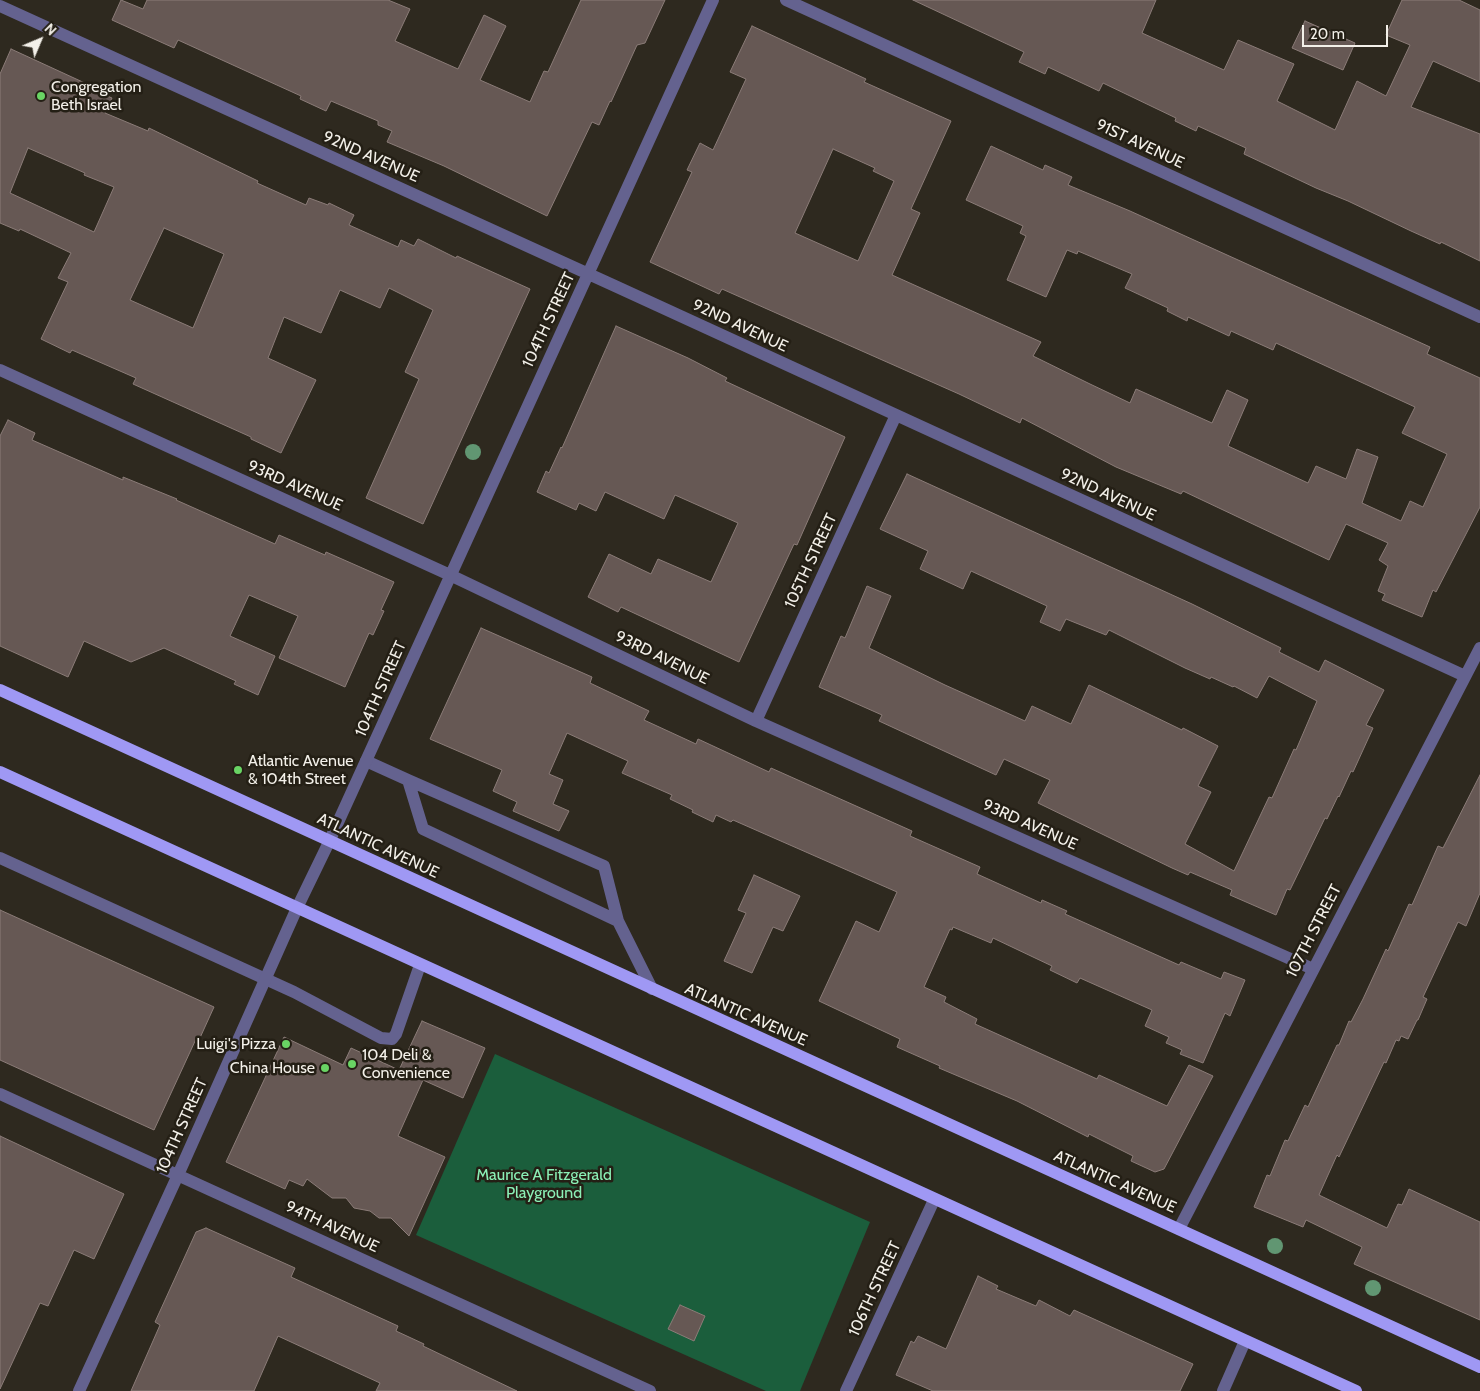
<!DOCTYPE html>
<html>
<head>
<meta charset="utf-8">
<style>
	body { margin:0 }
	#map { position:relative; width:1480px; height:1391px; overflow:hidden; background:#2e291f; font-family:Cabin,sans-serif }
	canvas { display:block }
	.north { position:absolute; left:15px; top:15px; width:50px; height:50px; -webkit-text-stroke:4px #241f15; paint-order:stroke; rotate:45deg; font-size:14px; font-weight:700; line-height:20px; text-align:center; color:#f3f0e9 }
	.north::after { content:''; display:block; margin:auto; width:18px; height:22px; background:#f3f0e9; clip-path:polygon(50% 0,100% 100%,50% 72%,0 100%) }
	.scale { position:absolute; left:1302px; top:25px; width:86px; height:22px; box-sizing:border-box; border:2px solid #f3f0e9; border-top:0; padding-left:6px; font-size:15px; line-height:18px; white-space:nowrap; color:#f3f0e9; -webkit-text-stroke:4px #241f15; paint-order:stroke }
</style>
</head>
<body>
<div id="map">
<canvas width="1480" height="1391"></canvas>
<div class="north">N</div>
<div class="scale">20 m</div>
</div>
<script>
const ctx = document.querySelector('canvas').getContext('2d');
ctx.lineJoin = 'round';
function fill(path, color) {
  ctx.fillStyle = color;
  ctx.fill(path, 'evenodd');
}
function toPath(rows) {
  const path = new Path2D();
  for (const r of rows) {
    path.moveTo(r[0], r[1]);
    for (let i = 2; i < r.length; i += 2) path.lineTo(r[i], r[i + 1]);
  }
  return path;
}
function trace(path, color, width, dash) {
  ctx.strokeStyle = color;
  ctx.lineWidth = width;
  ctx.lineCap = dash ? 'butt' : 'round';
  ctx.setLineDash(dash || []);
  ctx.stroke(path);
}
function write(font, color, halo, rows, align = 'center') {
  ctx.font = font + ' Cabin,sans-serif';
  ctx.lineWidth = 5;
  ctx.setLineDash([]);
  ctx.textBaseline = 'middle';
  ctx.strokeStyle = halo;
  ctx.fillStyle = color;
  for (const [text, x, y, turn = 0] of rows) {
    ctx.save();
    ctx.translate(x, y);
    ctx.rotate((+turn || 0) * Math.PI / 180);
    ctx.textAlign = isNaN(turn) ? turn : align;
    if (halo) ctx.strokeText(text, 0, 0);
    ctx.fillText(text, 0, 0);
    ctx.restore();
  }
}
const green = toPath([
	[495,1054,870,1222,800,1391,766,1391,416,1235]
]);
const building = toPath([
	[121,0,143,9,147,0,388,0,410,9,395,41,458,69,484,15,506,26,480,80,530,102,544,71,548,72,581,0,665,0,645,43,637,45,611,102,610,101,599,125,592,122,547,216,444,166,387,142,392,131,378,125,378,121,331,101,326,111,300,99,301,96,178,40,174,48,112,20,121,0],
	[913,0,1156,0,1142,33,1224,70,1238,40,1294,64,1277,101,1335,130,1357,81,1386,96,1410,45,1386,35,1402,0,1459,0,1480,10,1480,82,1433,61,1411,107,1480,134,1480,261,1441,242,1440,244,1411,231,1348,201,1316,188,1244,154,1246,148,1198,126,1196,131,1175,121,1176,118,1103,83,1099,91,1048,67,1045,74,1019,62,1024,52,913,0],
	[1305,21,1355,43,1343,70,1292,48,1305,21],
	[752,26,866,79,864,82,951,121,911,209,920,213,892,275,1041,342,1033,356,1090,384,1130,403,1136,389,1212,423,1227,390,1248,400,1228,446,1308,483,1316,466,1346,479,1357,449,1378,457,1362,503,1401,521,1410,501,1423,507,1447,454,1402,433,1415,407,1276,343,1273,350,1231,331,1229,336,1188,317,1187,321,1167,311,1168,308,1125,288,1132,274,1078,251,1077,254,1067,250,1046,297,1007,280,1026,236,1020,233,1023,226,966,200,991,146,1043,170,1045,165,1072,177,1068,185,1130,211,1430,347,1427,354,1480,378,1480,507,1436,592,1433,590,1422,617,1382,600,1385,594,1378,591,1388,566,1379,560,1388,543,1346,524,1329,560,1183,491,1181,494,1116,467,1022,418,1020,423,959,394,722,289,719,294,650,262,692,172,687,170,700,143,713,150,746,79,730,72,752,26],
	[833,149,875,168,873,171,894,181,858,261,795,233,833,149],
	[11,49,87,84,86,87,112,98,105,113,148,131,149,128,258,181,257,183,306,205,309,198,328,205,329,203,354,215,349,225,398,247,401,240,414,246,418,239,456,258,457,256,530,289,423,524,366,498,419,379,405,372,433,310,389,288,380,308,340,290,321,333,284,317,268,358,316,380,281,453,251,439,251,437,133,384,136,378,72,350,70,353,41,339,68,282,58,278,71,253,20,229,19,231,0,223,0,74,11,49],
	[28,148,85,173,84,175,114,187,94,232,10,193,28,148],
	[164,228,224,254,193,328,130,300,164,228],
	[616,326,688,358,727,378,725,381,845,437,797,545,794,544,739,662,621,607,618,612,588,597,609,554,651,574,658,559,711,582,738,523,675,495,664,519,605,492,596,511,579,503,576,510,537,492,546,471,549,473,561,447,562,448,616,326],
	[8,420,35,433,32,440,123,480,123,477,177,499,176,500,275,544,279,535,325,555,326,552,394,582,381,610,384,611,373,635,369,633,345,687,279,658,298,616,249,595,230,636,275,656,258,695,234,684,236,681,164,648,131,662,84,641,68,677,0,646,0,436,8,420],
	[907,474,1192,604,1281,648,1279,652,1319,672,1325,660,1384,690,1366,725,1373,728,1353,772,1351,771,1339,797,1338,796,1327,819,1325,818,1290,890,1287,889,1276,915,1230,895,1232,890,1190,872,1188,875,1172,868,1038,803,1050,780,1004,759,996,775,879,721,882,715,819,687,841,636,845,638,867,586,891,596,869,648,945,685,1025,721,1032,706,1071,724,1089,685,1182,730,1183,728,1218,746,1198,786,1211,792,1185,844,1234,871,1269,797,1272,798,1294,749,1296,750,1317,701,1269,676,1257,698,1234,686,1233,687,1211,677,1210,679,1185,668,1109,630,1106,635,1066,619,1060,631,1040,622,1047,606,971,571,963,589,920,569,928,551,880,529,907,474],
	[481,628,592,677,590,683,649,711,644,720,696,744,698,739,769,772,771,768,912,831,910,836,980,867,977,874,1041,903,1042,900,1067,911,1065,914,1179,965,1181,962,1221,979,1224,972,1245,980,1230,1016,1225,1013,1203,1063,1180,1054,1182,1050,1166,1043,1169,1037,1145,1026,1152,1010,1080,978,1077,983,1050,970,1052,966,993,938,991,943,953,927,952,930,950,929,924,987,946,997,944,1002,977,1019,975,1024,1097,1079,1099,1075,1167,1106,1189,1065,1213,1076,1164,1169,1155,1172,1131,1161,1133,1156,1089,1134,1088,1137,1017,1101,939,1068,940,1066,897,1047,900,1039,819,1001,856,921,879,932,897,892,733,820,731,822,716,815,713,822,692,812,693,810,670,799,672,795,622,773,628,761,567,733,549,774,563,780,553,804,569,811,559,831,513,811,517,802,493,791,502,770,430,739,481,628],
	[1480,775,1480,893,1466,926,1458,922,1423,997,1427,999,1418,1020,1417,1020,1408,1039,1401,1036,1399,1041,1396,1040,1386,1063,1384,1062,1339,1157,1337,1155,1319,1195,1387,1228,1398,1204,1402,1205,1409,1189,1480,1222,1480,1320,1354,1264,1362,1247,1306,1220,1303,1227,1254,1207,1267,1175,1270,1176,1285,1140,1288,1141,1305,1105,1308,1107,1337,1045,1339,1045,1349,1021,1351,1022,1363,999,1386,949,1388,951,1409,904,1412,905,1438,846,1443,848,1480,775],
	[754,875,800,896,783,931,773,927,752,973,724,961,746,913,738,910,754,875],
	[0,910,214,1007,199,1040,196,1039,154,1130,0,1060,0,910],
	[422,1021,485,1048,463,1098,423,1080,398,1136,445,1157,409,1236,391,1218,379,1218,370,1211,354,1208,346,1198,332,1198,307,1179,303,1186,289,1180,285,1189,226,1162,284,1037,343,1065,351,1048,399,1070,422,1021],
	[0,1136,124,1194,94,1259,74,1250,48,1306,40,1303,0,1389,0,1136],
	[206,1228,295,1268,291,1277,398,1326,396,1331,424,1344,423,1346,517,1391,376,1391,380,1383,278,1336,254,1391,131,1391,160,1325,155,1322,196,1232,206,1228],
	[978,1276,998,1286,996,1289,1036,1306,1039,1300,1070,1316,1074,1310,1193,1364,1180,1391,933,1391,896,1375,911,1341,914,1343,918,1336,946,1349,978,1276],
	[680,1305,705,1316,694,1341,668,1329,680,1305]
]);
const service = toPath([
	[366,761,408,780,423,829,618,921,652,989],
	[408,780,604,866,618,921],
	[0,858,294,992,381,1038,392,1039,396,1034,420,965]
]);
const minor = toPath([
	[786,0,1480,317],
	[0,6,615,286,1465,676],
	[0,370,450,575,756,721,1313,969],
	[756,721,896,415],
	[0,1094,650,1391],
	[1179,1229,1480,648],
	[79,1391,178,1175,297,908,329,842,713,0],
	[846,1391,934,1200],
	[1223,1391,1245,1341]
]);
const primary = toPath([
	[0,690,1480,1367],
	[0,772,1356,1391]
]);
const trees = [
	[473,452],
	[1275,1246],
	[1373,1288]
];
const markers = [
	[41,96,5,"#69d464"],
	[238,770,5,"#69d464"],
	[286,1044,5,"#69d464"],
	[352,1064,5,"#69d464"],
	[325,1068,5,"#69d464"]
];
const poiNames = [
	["Congregation",51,87],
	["Beth Israel",51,105],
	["Atlantic Avenue",248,761],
	["& 104th Street",248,779],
	["Luigi's Pizza",276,1044,"right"],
	["104 Deli &",362,1055],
	["Convenience",362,1073],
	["China House",315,1068,"right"]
];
const streetNames = [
	["91ST AVENUE",1140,144,25],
	["92ND AVENUE",371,157,24],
	["104TH STREET",549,320,-65],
	["92ND AVENUE",740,326,25],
	["93RD AVENUE",295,486,24],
	["92ND AVENUE",1108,495,25],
	["105TH STREET",811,561,-65],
	["93RD AVENUE",662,658,26],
	["104TH STREET",381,689,-66],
	["93RD AVENUE",1030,825,24],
	["ATLANTIC AVENUE",378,846,25],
	["107TH STREET",1314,931,-63],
	["ATLANTIC AVENUE",746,1015,24],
	["104TH STREET",182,1126,-66],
	["ATLANTIC AVENUE",1115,1182,24],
	["94TH AVENUE",332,1227,25],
	["106TH STREET",875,1289,-65]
];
const parkNames = [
	["Maurice A Fitzgerald",544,1175],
	["Playground",544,1193]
];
fill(green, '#1b5e3c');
fill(building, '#665854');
trace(building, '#8b7c78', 1);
trace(service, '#64628f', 12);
trace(minor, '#64628f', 12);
trace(primary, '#9f98f4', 12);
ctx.fillStyle = '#619672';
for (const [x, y] of trees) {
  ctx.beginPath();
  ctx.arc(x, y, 8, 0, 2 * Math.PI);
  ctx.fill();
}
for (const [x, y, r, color] of markers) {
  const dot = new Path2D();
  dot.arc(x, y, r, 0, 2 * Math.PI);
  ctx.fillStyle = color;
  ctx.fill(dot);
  trace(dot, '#241f15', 2);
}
write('16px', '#f3f0e9', '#241f15', poiNames, 'left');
write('16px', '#f3f0e9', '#241f15', streetNames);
write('16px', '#8bf0b6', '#241f15', parkNames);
</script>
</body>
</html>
